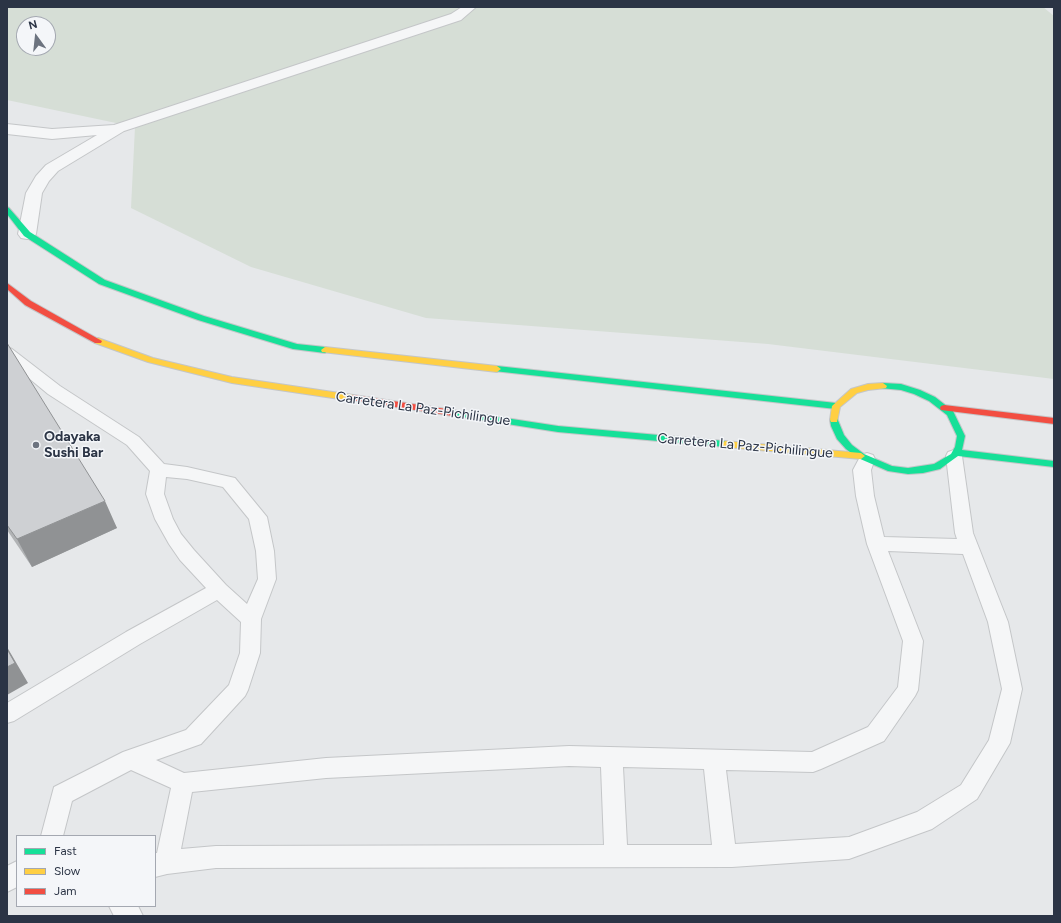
<!DOCTYPE html>
<html>
<head>
<meta charset="utf-8">
<style>
	body { margin:0 }
	#map { position:relative; width:1061px; height:923px; overflow:hidden; background:#e6e8ea; font-family:Figtree,sans-serif }
	canvas { display:block }
	.frame { position:absolute; inset:0; border:8px solid #2b3445; pointer-events:none }
	.legend { position:absolute; left:16px; top:835px; width:140px; height:72px; box-sizing:border-box; background:#f4f6f9; border:1px solid #a4a8b1; margin:0; padding:5px 7px; list-style:none; font-size:12px; color:#2b3445 }
	.legend li { display:flex; align-items:center; gap:8px; height:20px }
	.legend b { width:20px; border:1px solid #a4a8b1 }
	.north { position:absolute; left:16px; top:16px; width:40px; height:40px; box-sizing:border-box; background:#f4f6f9; border:1px solid #a4a8b1; border-radius:50%; rotate:345deg; font-size:11px; font-weight:700; line-height:16px; text-align:center; color:#2b3445 }
	.north::after { content:''; display:block; margin:auto; width:14px; height:18px; background:#6c737f; clip-path:polygon(50% 0,100% 100%,50% 72%,0 100%) }
</style>
</head>
<body>
<div id="map">
<canvas width="1061" height="923"></canvas>
<div class="frame"></div>
<ul class="legend">
<li><b style="height:5px;background:#16e098"></b>Fast</li>
<li><b style="height:5px;background:#ffcf43"></b>Slow</li>
<li><b style="height:5px;background:#f24e42"></b>Jam</li>
</ul>
<div class="north">N</div>
</div>
<script>
const ctx = document.querySelector('canvas').getContext('2d');
ctx.lineJoin = 'round';
function fill(path, color) {
  ctx.fillStyle = color;
  ctx.fill(path, 'evenodd');
}
function toPath(rows) {
  const path = new Path2D();
  for (const r of rows) {
    path.moveTo(r[0], r[1]);
    for (let i = 2; i < r.length; i += 2) path.lineTo(r[i], r[i + 1]);
  }
  return path;
}
function trace(path, color, width, dash) {
  ctx.strokeStyle = color;
  ctx.lineWidth = width;
  ctx.lineCap = dash ? 'butt' : 'round';
  ctx.setLineDash(dash || []);
  ctx.stroke(path);
}
function write(font, color, halo, rows, align = 'center') {
  ctx.font = font + ' Figtree,sans-serif';
  ctx.lineWidth = 3;
  ctx.setLineDash([]);
  ctx.textBaseline = 'middle';
  ctx.strokeStyle = halo;
  ctx.fillStyle = color;
  for (const [text, x, y, turn = 0] of rows) {
    ctx.save();
    ctx.translate(x, y);
    ctx.rotate((+turn || 0) * Math.PI / 180);
    ctx.textAlign = isNaN(turn) ? turn : align;
    if (halo) ctx.strokeText(text, 0, 0);
    ctx.fillText(text, 0, 0);
    ctx.restore();
  }
}
const green = toPath([
	[7,7,1043,7,1054,16,1054,379,768,344,426,318,251,267,131,208,135,127,7,100],
	[24,24,48,24,48,48,24,48]
]);
const lane = toPath([
	[7,347,12,349,60,386,139,437,164,464,187,467,235,478,267,517,274,551,276,579,261,619,260,653,248,690,245,696,201,744,156,760,184,773,326,758,569,746,812,752,868,727,898,687,903,641,867,544,856,496,853,470,861,455,867,453,873,455,875,459,871,470,874,496,884,537,957,539,955,533,946,456,948,452,954,450,960,452,962,456,973,533,1008,622,1022,689,1010,743,977,799,932,829,849,859,732,867,216,868,167,874,155,877,155,853,157,853,171,788,131,770,72,801,63,836,41,836,54,787,123,752,186,730,229,685,240,653,241,622,217,600,140,644,14,721,7,723,7,703,126,632,206,588,180,560,169,544,155,519,146,494,150,471,127,445,48,394,7,360,7,347],
	[166,477,187,479,223,487,249,519,256,551,258,579,247,604,226,585,194,550,181,534,173,519,164,494,166,477],
	[888,551,963,554,988,622,1002,689,989,740,961,785,917,812,849,837,735,844,726,770,813,772,821,769,884,741,915,696,918,690,923,641,888,551],
	[569,766,601,767,604,845,216,846,181,849,192,792,326,778,569,766],
	[623,767,704,769,712,845,627,845,623,767],
	[17,861,17,887,7,892,7,866,17,861],
	[109,906,138,906,143,916,114,916,109,906]
]);
const street = toPath([
	[462,7,476,7,461,20,124,131,58,171,49,181,42,193,36,234,33,238,27,239,21,238,18,234,26,193,36,176,46,165,97,135,52,139,7,134,7,124,52,129,114,125,451,14,462,7]
]);
const fast = toPath([
	[7,207,9,208,30,232,105,280,204,316,297,344,325,347,329,350,325,353,293,349,198,320,99,284,24,236,7,214,7,207],
	[497,366,836,403,840,406,836,409,494,371,493,369,494,367,497,366],
	[883,383,901,384,920,390,935,397,953,411,965,436,962,450,1054,461,1054,467,958,456,940,469,923,473,908,474,888,471,858,458,846,449,837,439,831,426,830,420,831,418,837,418,844,435,852,445,864,454,892,466,908,468,934,464,951,454,955,447,957,436,947,415,929,401,914,394,901,390,880,388,879,386,883,383],
	[453,410,558,426,725,441,729,444,725,447,558,432,450,415,449,413,453,410]
]);
const slow = toPath([
	[98,338,153,358,232,377,353,395,357,398,353,401,232,383,148,362,95,343,94,341,98,338],
	[325,347,497,366,501,369,497,372,322,352,321,350,325,347],
	[883,383,887,386,886,388,868,390,857,393,840,407,837,422,831,422,830,420,832,406,851,389,868,384,883,383],
	[725,441,861,453,865,456,861,459,725,447,721,444,725,441]
]);
const jam = toPath([
	[7,283,31,301,102,341,101,343,95,343,25,305,7,289,7,283],
	[353,395,453,410,457,413,453,416,350,400,349,398,353,395],
	[944,405,1054,418,1054,424,941,410,940,408,941,406,944,405]
]);
const wall = toPath([
	[7,343,117,528,32,567,7,530]
]);
const shadedWall = toPath([
	[105,501,117,528,32,567,17,539],
	[7,647,28,683,7,695]
]);
const building = toPath([
	[7,343,105,501,17,539,7,525,7,343],
	[7,649,15,663,7,667,7,649]
]);
const markers = [
	[36,445,4,"#6c737f"]
];
const streetNames = [
	["Carretera La Paz-Pichilingue",423,409,8],
	["Carretera La Paz-Pichilingue",745,446,5]
];
const poiNames = [
	["Odayaka",44,437],
	["Sushi Bar",44,453]
];
fill(green, '#d6ded6');
trace(lane, '#c4c6c8', 2);
trace(street, '#c4c6c8', 2);
trace(fast, '#c4c6c8', 2);
trace(slow, '#c4c6c8', 2);
trace(jam, '#c4c6c8', 2);
fill(lane, '#f5f6f7');
fill(street, '#f5f6f7');
fill(fast, '#16e098');
fill(slow, '#ffcf43');
fill(jam, '#f24e42');
fill(wall, '#b1b3b5');
fill(shadedWall, '#909294');
fill(building, '#ced0d3');
trace(building, '#909294', 1);
for (const [x, y, r, color] of markers) {
  const dot = new Path2D();
  dot.arc(x, y, r, 0, 2 * Math.PI);
  ctx.fillStyle = color;
  ctx.fill(dot);
  trace(dot, '#f4f6f9', 1.5);
}
write('14px', '#2b3445', '#f4f6f9', streetNames);
write('bold 14px', '#2b3445', '#f4f6f9', poiNames, 'left');
</script>
</body>
</html>
